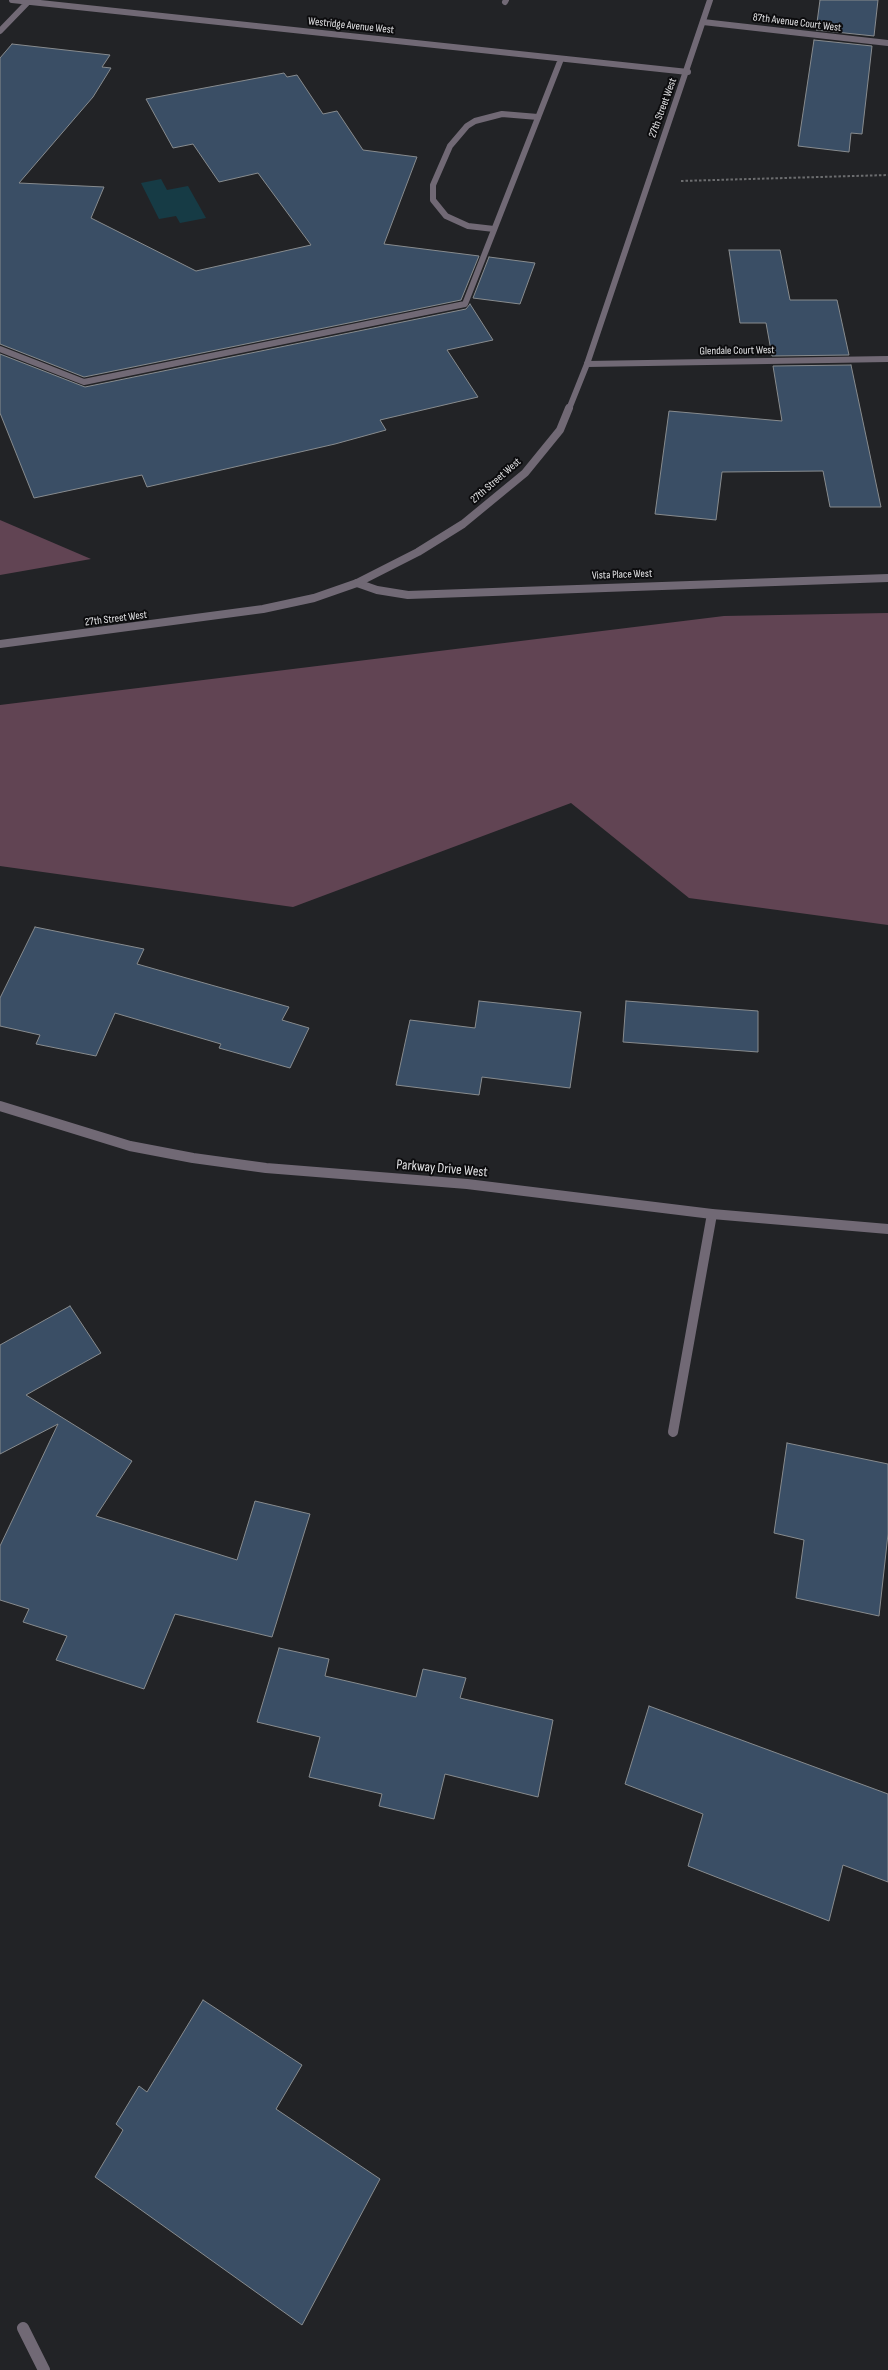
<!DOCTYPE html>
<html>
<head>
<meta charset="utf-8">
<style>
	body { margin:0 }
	canvas { display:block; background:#222326 }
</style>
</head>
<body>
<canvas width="888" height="2370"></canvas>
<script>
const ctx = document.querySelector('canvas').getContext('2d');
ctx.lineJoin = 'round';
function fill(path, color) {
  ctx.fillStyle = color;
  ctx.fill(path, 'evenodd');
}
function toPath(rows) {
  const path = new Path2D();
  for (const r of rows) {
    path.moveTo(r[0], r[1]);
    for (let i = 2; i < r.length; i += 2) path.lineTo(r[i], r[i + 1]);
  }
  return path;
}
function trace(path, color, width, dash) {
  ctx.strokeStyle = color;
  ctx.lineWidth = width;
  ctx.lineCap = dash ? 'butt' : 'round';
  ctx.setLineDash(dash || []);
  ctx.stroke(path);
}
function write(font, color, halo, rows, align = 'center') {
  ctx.font = font + ' "Sofia Sans Condensed",sans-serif';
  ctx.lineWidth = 4;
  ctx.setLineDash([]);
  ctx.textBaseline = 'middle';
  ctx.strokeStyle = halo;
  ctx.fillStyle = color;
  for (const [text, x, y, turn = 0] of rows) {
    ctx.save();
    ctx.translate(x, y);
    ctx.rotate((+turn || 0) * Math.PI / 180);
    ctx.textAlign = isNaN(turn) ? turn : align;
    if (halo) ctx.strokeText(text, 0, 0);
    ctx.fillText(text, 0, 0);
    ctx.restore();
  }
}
const forest = toPath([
	[0,520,91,559,0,575],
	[888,613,888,925,689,898,571,803,293,907,0,866,0,705,724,616]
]);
const water = toPath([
	[161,179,167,190,188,186,206,218,180,223,176,216,159,219,141,183]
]);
const building = toPath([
	[820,0,878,0,874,36,816,30,820,0],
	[814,40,872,46,862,134,851,133,849,152,798,146,814,40],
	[12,44,110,55,102,67,111,68,93,97,19,183,104,187,91,218,196,271,311,245,258,173,219,182,193,144,173,148,146,99,284,73,287,77,297,75,323,114,337,111,363,150,417,157,384,244,479,256,461,300,84,377,0,344,0,58,12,44],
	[729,250,780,250,790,300,837,300,849,355,772,356,766,323,740,323,729,250],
	[489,257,535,263,520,304,473,298,489,257],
	[470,304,493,340,447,350,478,397,380,420,386,430,335,444,147,487,142,475,34,498,0,413,0,354,85,387,466,309,470,304],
	[851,365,881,507,830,507,823,471,722,472,716,520,655,514,669,411,782,421,773,366,851,365],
	[35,927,144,949,137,964,289,1007,282,1020,309,1028,290,1068,219,1048,221,1044,115,1013,96,1056,36,1044,40,1035,0,1026,0,998,35,927],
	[479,1001,581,1012,570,1088,482,1077,479,1095,396,1085,410,1020,475,1028,479,1001],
	[626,1001,758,1011,758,1052,623,1042,626,1001],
	[70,1306,101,1353,26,1395,132,1461,96,1516,237,1560,255,1501,310,1514,272,1637,175,1614,144,1689,56,1660,67,1636,23,1622,29,1609,0,1600,0,1546,58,1424,0,1454,0,1345,70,1306],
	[787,1443,888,1464,888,1534,879,1616,796,1598,804,1540,774,1533,787,1443],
	[279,1648,329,1659,325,1676,416,1697,423,1669,466,1678,460,1698,553,1720,538,1797,445,1774,434,1819,379,1806,382,1794,309,1777,320,1737,257,1722,279,1648],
	[649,1706,888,1794,888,1882,843,1865,829,1921,688,1866,703,1814,625,1784,649,1706],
	[203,2000,302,2065,276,2109,380,2179,302,2325,95,2177,123,2130,116,2124,139,2086,147,2092,203,2000]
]);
const path = toPath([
	[681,181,888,175]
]);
const serviceFar1 = toPath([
	[505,2,506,0],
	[494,229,468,226,446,216,433,200,433,185,450,146,467,126,475,121,502,114,538,117]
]);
const service = toPath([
	[673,1432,712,1214]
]);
const minorFar3 = toPath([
	[12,0,688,72],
	[703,22,888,43],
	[0,31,30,0],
	[0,349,84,382,465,304,561,59],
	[587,364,888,359]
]);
const minorFar2 = toPath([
	[357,583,377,590,408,595,888,578]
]);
const minorFar1 = toPath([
	[0,1106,130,1146,193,1158,266,1168,467,1184,712,1214,888,1229]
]);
const minor = toPath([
	[23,2328,44,2370]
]);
const tertiaryFar1 = toPath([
	[569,409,587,364,710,0]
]);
const tertiary = toPath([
	[0,644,263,609,314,598,357,583,418,552,463,524,525,473,560,430,569,408]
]);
const farStreetnames = [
	["87th Avenue Court West",797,23,7],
	["Westridge Avenue West",351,26,6],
	["27th Street West",663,108,-70],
	["Glendale Court West",737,351,-1],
	["27th Street West",496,481,-41],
	["Vista Place West",622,575,-2],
	["27th Street West",116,619,-7]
];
const streetNames = [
	["Parkway Drive West",442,1169,5]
];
fill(forest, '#614453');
fill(water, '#163b45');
fill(building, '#3a4e65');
trace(building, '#878b8e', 1);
trace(path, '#6c6d6f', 2, [2.5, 2]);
trace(serviceFar1, '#716975', 6);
trace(service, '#716975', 10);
trace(minorFar3, '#716975', 6);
trace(minorFar2, '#716975', 8);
trace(minorFar1, '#716975', 10);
trace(minor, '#716975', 12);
trace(tertiaryFar1, '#716975', 6);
trace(tertiary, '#716975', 8);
write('11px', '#e3e3e5', '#0c0c0e', farStreetnames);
write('14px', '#e3e3e5', '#0c0c0e', streetNames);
</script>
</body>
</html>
